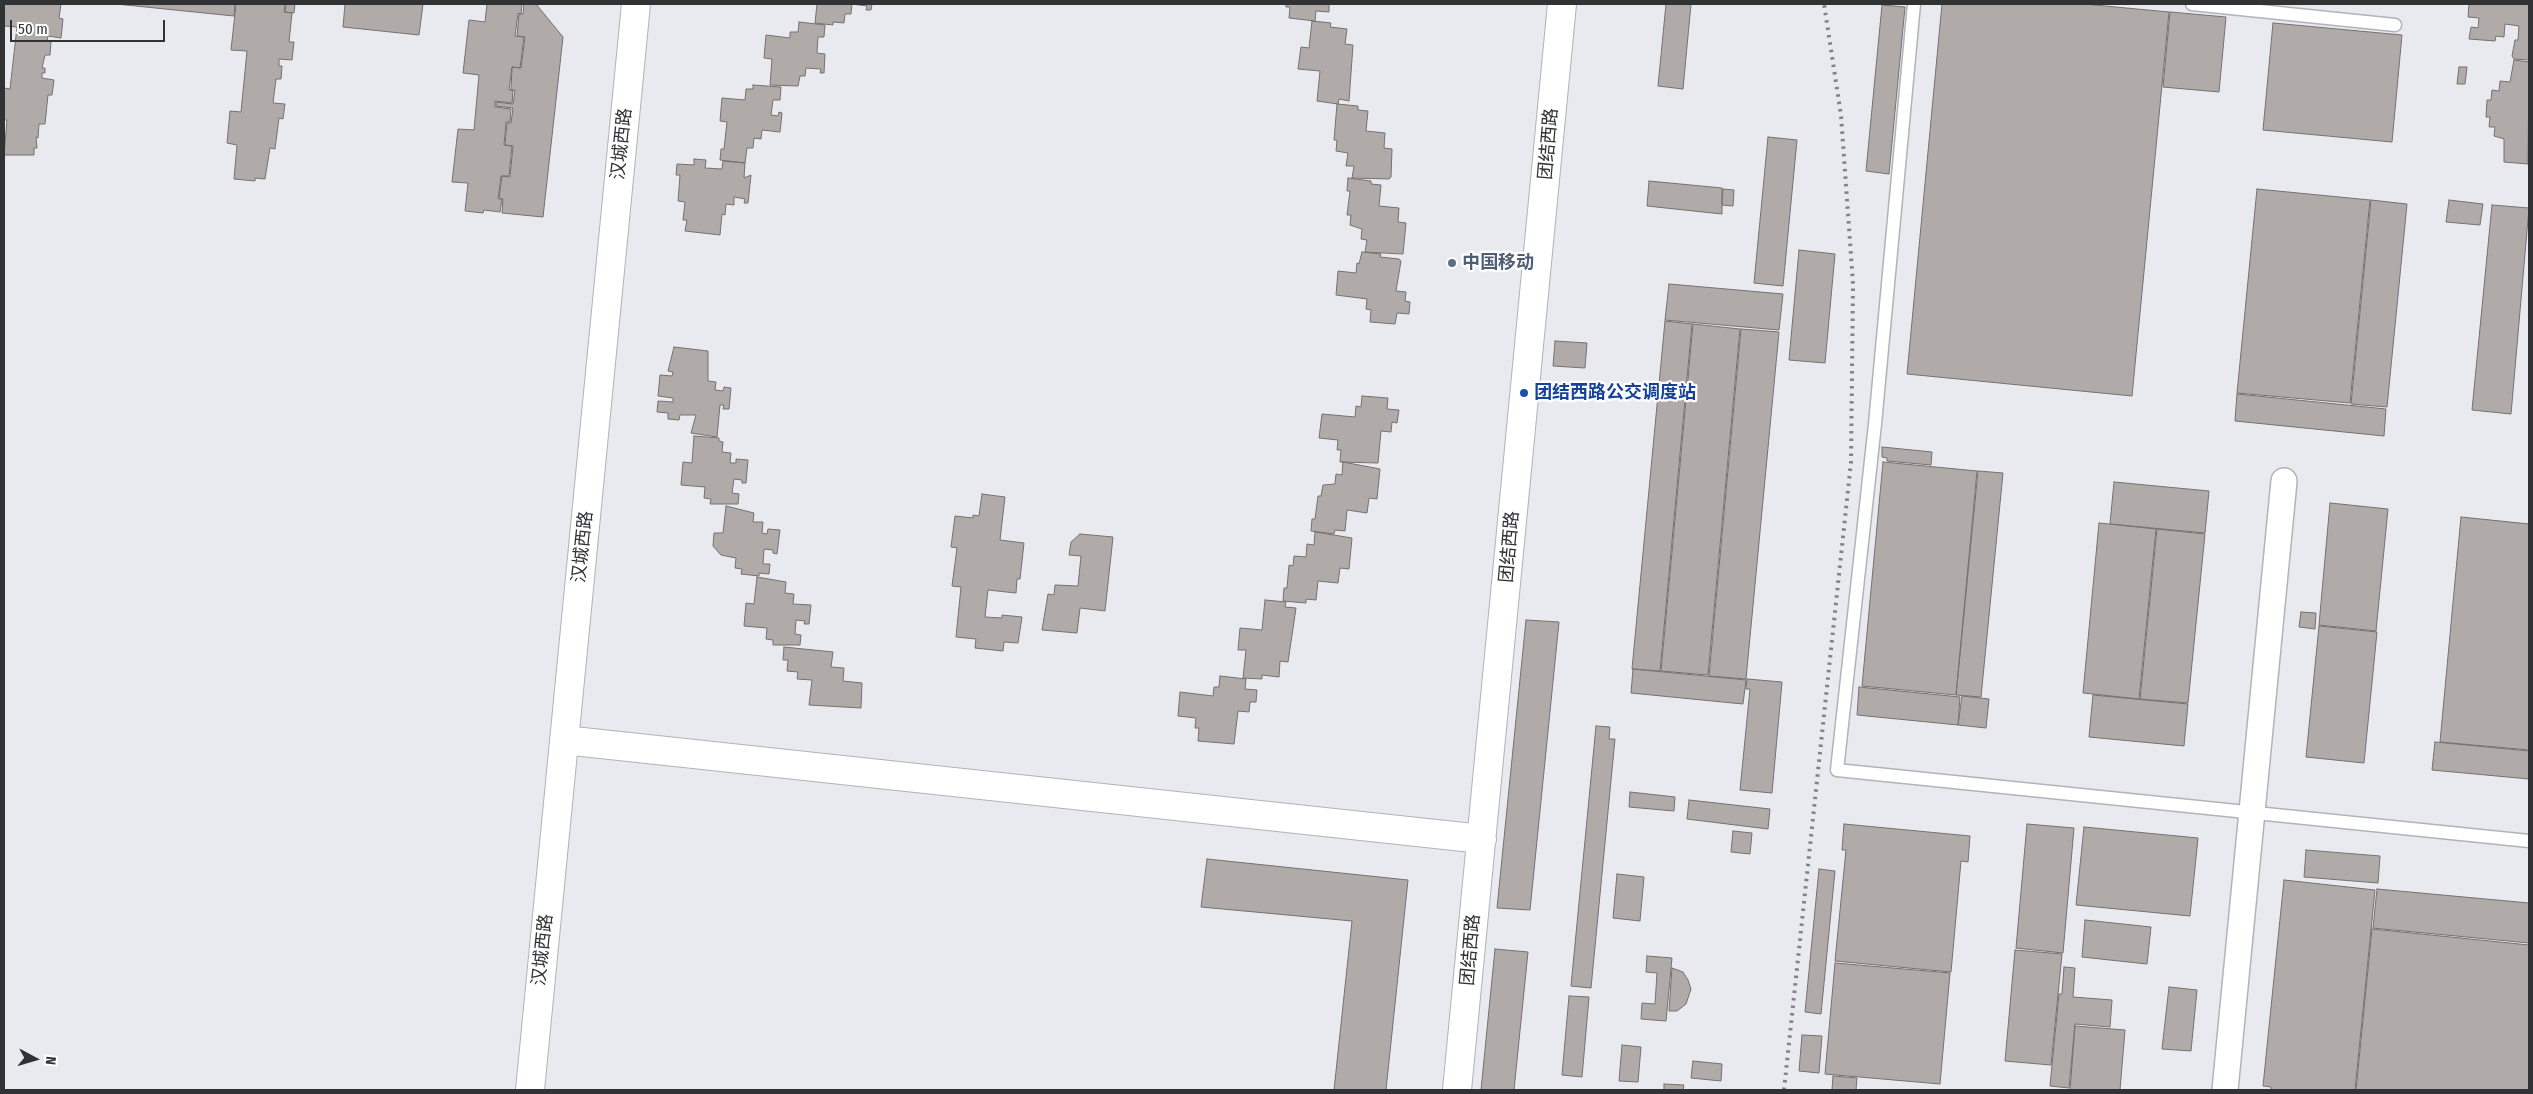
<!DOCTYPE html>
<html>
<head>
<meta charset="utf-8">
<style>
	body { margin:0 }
	#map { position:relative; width:2533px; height:1094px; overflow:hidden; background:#e8eaf0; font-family:"Fira Sans Condensed",sans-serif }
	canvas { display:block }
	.frame { position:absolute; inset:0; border:5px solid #313234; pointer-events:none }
	.north { position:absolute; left:10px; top:1034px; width:50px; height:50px; -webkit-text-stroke:4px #fff; paint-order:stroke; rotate:96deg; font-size:14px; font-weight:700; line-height:20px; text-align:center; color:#313234 }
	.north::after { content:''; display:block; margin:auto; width:18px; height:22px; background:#313234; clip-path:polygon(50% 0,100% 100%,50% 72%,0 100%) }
	.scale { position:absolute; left:10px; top:20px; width:155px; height:22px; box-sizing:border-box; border:2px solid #313234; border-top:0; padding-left:6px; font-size:15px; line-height:18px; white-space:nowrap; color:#313234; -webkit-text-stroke:4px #fff; paint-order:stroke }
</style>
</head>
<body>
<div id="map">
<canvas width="2533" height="1094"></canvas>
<div class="frame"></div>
<div class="north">N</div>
<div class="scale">50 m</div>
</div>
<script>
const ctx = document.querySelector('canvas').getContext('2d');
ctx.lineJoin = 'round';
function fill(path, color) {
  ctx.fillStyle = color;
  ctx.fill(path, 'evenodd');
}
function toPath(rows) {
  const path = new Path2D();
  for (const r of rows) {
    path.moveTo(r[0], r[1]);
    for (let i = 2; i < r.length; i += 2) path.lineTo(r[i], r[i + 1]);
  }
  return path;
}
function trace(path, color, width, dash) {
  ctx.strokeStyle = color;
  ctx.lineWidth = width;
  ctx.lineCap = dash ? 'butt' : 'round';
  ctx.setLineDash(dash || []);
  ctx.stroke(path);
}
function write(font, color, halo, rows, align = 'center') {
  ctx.font = font + ' "Fira Sans Condensed","Noto Sans SC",sans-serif';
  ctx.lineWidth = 4.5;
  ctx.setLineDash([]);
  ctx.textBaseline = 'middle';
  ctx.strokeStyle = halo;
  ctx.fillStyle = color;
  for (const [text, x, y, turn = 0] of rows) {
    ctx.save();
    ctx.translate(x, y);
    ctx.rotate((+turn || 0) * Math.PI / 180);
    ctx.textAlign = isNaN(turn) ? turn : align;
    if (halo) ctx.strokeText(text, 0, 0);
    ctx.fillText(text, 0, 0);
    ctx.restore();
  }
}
const building = toPath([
	[4,4,61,4,59,18,63,19,61,38,48,36,47,41,51,42,50,55,45,55,42,68,45,68,45,73,42,73,42,78,54,80,52,95,48,95,45,124,39,124,38,138,36,137,37,148,34,148,34,155,4,155,7,120,4,120,4,88,10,89,17,27,4,26,4,4],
	[116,4,235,4,234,16,116,4],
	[236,4,285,4,284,12,292,13,289,42,294,42,292,60,279,59,279,66,282,66,281,79,276,79,273,103,285,104,283,119,279,118,275,149,270,148,265,179,255,178,255,181,234,179,237,145,227,143,230,111,241,112,247,51,231,50,236,4],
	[286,4,295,4,294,13,285,12,286,4],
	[345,4,423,4,419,35,343,27,345,4],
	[487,4,522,4,521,14,518,13,515,36,524,37,520,68,512,67,509,90,513,90,512,103,495,101,495,107,511,109,510,122,506,122,504,145,512,146,509,176,501,176,498,199,502,199,500,212,484,210,483,213,465,211,468,183,452,182,458,129,474,130,479,75,463,73,469,20,485,22,487,4],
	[524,4,536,4,563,37,543,217,502,213,503,199,499,198,502,176,510,177,513,146,505,145,507,123,511,123,513,108,496,106,496,102,513,104,515,90,511,90,512,67,521,68,525,37,517,36,519,14,523,14,524,4],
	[817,4,872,4,871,10,866,10,867,6,852,4,851,14,845,14,844,23,833,22,833,25,815,23,817,4],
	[1286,4,1329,4,1329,12,1316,11,1315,21,1289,18,1290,7,1286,7,1286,4],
	[1666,4,1691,4,1683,89,1658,86,1666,4],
	[1942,4,2084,4,2169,12,2132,396,1907,374,1942,4],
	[2469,4,2529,4,2529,60,2514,59,2512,56,2515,40,2518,40,2519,26,2505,24,2504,37,2496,36,2495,41,2469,39,2471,27,2478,28,2479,18,2468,17,2469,4],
	[1882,5,1905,7,1889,174,1866,171,1882,5],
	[2170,12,2226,17,2219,92,2163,87,2170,12],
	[1312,21,1331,23,1330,27,1347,29,1345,44,1353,45,1349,101,1339,99,1338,104,1317,101,1320,71,1298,69,1301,47,1309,48,1312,21],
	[799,22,825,25,824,37,818,37,817,53,825,54,824,73,820,73,821,69,806,68,805,76,800,76,798,86,770,85,772,59,764,58,766,35,790,38,790,32,798,32,799,22],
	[2273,23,2402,35,2392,142,2263,130,2273,23],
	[2514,60,2529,62,2528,164,2504,162,2504,139,2494,136,2495,127,2489,127,2490,117,2486,117,2487,100,2491,100,2492,90,2499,91,2500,81,2510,82,2514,60],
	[2459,67,2467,67,2465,84,2457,84,2459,67],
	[753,85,781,87,780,100,773,100,771,115,778,116,779,112,782,113,780,132,762,130,761,139,754,138,753,148,747,148,745,163,720,160,721,149,724,149,727,122,720,121,722,98,745,100,746,89,753,89,753,85],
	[1337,104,1358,106,1358,110,1368,111,1366,131,1385,133,1384,148,1392,149,1391,177,1389,179,1352,178,1354,166,1346,166,1348,153,1336,151,1337,140,1334,140,1337,104],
	[1768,137,1797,140,1783,286,1754,283,1768,137],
	[694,159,706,160,705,168,722,169,723,161,745,163,744,178,751,175,748,203,744,203,745,199,734,197,734,205,726,204,725,215,722,214,720,235,685,231,687,220,683,220,685,202,678,201,680,175,676,175,677,164,694,165,694,159],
	[1348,178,1371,181,1371,184,1381,185,1379,206,1399,208,1398,222,1406,223,1403,254,1365,252,1367,240,1361,239,1362,229,1350,225,1351,215,1347,215,1350,191,1347,191,1348,178],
	[1649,181,1722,188,1722,214,1647,206,1649,181],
	[1723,189,1734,190,1733,206,1722,205,1723,189],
	[2257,189,2370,200,2350,403,2237,393,2257,189],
	[2371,200,2407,204,2387,407,2351,404,2371,200],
	[2449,200,2483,204,2480,225,2446,222,2449,200],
	[2492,205,2529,208,2511,414,2472,410,2492,205],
	[1799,250,1835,254,1825,363,1789,360,1799,250],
	[1362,252,1381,254,1380,257,1399,259,1401,261,1396,291,1406,292,1405,301,1410,302,1409,314,1397,313,1395,324,1370,322,1371,310,1366,309,1367,299,1336,295,1338,271,1356,273,1357,263,1359,264,1362,252],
	[1669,284,1783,294,1779,330,1665,320,1669,284],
	[1665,321,1692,324,1660,671,1632,669,1665,321],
	[1693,324,1740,329,1708,675,1661,671,1693,324],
	[1741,329,1779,332,1746,679,1709,676,1741,329],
	[1555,341,1587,343,1585,368,1553,366,1555,341],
	[674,347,708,351,708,381,716,382,715,390,723,391,724,387,731,388,729,409,723,409,724,405,720,405,717,437,691,433,696,415,680,415,679,420,668,419,668,413,657,412,658,401,673,402,673,398,658,396,660,375,672,376,673,372,668,371,674,347],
	[2237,394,2386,409,2384,436,2235,421,2237,394],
	[1362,396,1388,398,1387,409,1399,410,1397,423,1392,422,1391,432,1381,431,1378,463,1340,462,1341,450,1337,450,1338,440,1319,438,1322,414,1355,417,1356,406,1361,407,1362,396],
	[694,436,719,438,719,441,723,442,722,452,731,453,730,463,736,463,736,459,748,460,746,483,742,483,742,480,734,479,732,493,739,494,738,504,710,504,711,499,704,498,705,487,681,485,683,462,692,463,694,436],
	[1882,447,1932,452,1931,465,1887,461,1887,458,1882,457,1882,447],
	[1343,462,1380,469,1377,499,1369,498,1367,513,1347,510,1345,531,1335,530,1334,534,1311,531,1312,519,1315,519,1318,496,1321,496,1323,485,1335,484,1336,474,1342,475,1343,462],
	[1883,462,1977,471,1956,695,1862,686,1883,462],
	[1978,471,2003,473,1981,697,1956,695,1978,471],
	[2114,482,2209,491,2205,533,2110,524,2114,482],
	[982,494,1005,497,1000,540,1024,543,1020,579,1017,579,1016,593,988,590,985,617,1002,618,1002,615,1022,617,1018,643,1004,642,1003,651,975,648,976,639,956,637,961,587,952,586,957,548,951,547,955,516,973,518,973,515,979,516,982,494],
	[2330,503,2388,509,2376,631,2319,625,2330,503],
	[726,506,754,513,753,522,763,522,762,533,767,534,768,529,780,530,777,554,773,553,773,550,764,549,763,564,770,564,769,574,759,573,759,576,741,574,742,569,735,568,736,558,721,555,713,546,714,533,723,533,726,506],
	[2461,517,2529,524,2529,750,2440,742,2461,517],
	[2099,523,2156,529,2139,699,2083,693,2099,523],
	[2157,529,2205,534,2188,703,2140,699,2157,529],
	[1315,532,1352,538,1349,569,1340,568,1338,583,1318,581,1316,600,1306,599,1306,603,1283,601,1284,588,1287,588,1289,565,1293,566,1294,556,1306,557,1307,544,1314,545,1315,532],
	[1080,534,1113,537,1105,611,1080,608,1077,633,1042,630,1048,594,1054,595,1055,585,1078,586,1081,556,1069,555,1071,542,1080,534],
	[757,577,786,582,785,593,794,594,793,604,811,605,809,624,804,624,805,621,796,620,795,634,801,635,800,645,773,645,773,640,766,639,767,628,744,626,746,603,754,604,757,577],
	[1265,600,1286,602,1285,607,1296,608,1288,662,1280,661,1279,677,1262,675,1262,679,1243,678,1246,650,1238,650,1240,628,1262,630,1265,600],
	[2301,612,2316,613,2315,629,2299,627,2301,612],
	[1526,620,1559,622,1530,910,1497,908,1526,620],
	[2319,626,2377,632,2364,763,2306,757,2319,626],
	[784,647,833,652,831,667,844,668,843,681,862,683,861,708,809,705,812,680,797,679,798,672,787,671,788,660,783,660,784,647],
	[1633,669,1746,680,1743,704,1631,693,1633,669],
	[1220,676,1246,679,1245,689,1257,690,1256,702,1250,702,1249,712,1238,711,1234,744,1198,741,1199,728,1195,728,1196,718,1178,716,1180,692,1213,696,1214,687,1219,687,1220,676],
	[1747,679,1782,682,1772,793,1740,790,1750,689,1746,689,1747,679],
	[1859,687,1960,697,1958,725,1857,715,1859,687],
	[2093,695,2188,704,2184,746,2089,737,2093,695],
	[1962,696,1989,699,1986,728,1958,725,1962,696],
	[1596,726,1610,727,1609,739,1615,739,1591,988,1571,986,1596,726],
	[2435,742,2529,751,2529,779,2432,770,2435,742],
	[1630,792,1675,797,1674,811,1629,807,1630,792],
	[1689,800,1770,809,1768,829,1687,819,1689,800],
	[1844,824,1970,836,1968,862,1961,861,1951,972,1835,961,1846,850,1842,850,1844,824],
	[2027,824,2074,828,2063,953,2016,948,2027,824],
	[2084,827,2198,838,2190,916,2076,905,2084,827],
	[1733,831,1752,833,1750,854,1731,852,1733,831],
	[2306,850,2380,856,2378,883,2304,877,2306,850],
	[1207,859,1408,880,1386,1090,1334,1090,1352,921,1201,907,1207,859],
	[1819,869,1835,871,1821,1014,1805,1012,1819,869],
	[1617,874,1644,877,1640,921,1613,918,1617,874],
	[2284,880,2375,890,2355,1090,2271,1090,2271,1087,2263,1086,2284,880],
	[2377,889,2529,903,2529,943,2373,928,2377,889],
	[2085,920,2151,927,2147,964,2082,957,2085,920],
	[2372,929,2529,945,2529,1090,2356,1090,2372,929],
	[1495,949,1528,952,1514,1090,1481,1090,1495,949],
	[2015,950,2062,954,2051,1065,2005,1061,2015,950],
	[1647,956,1672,958,1666,1021,1641,1019,1642,1003,1655,1004,1657,973,1646,972,1647,956],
	[1835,963,1950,973,1940,1084,1825,1074,1835,963],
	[2064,967,2075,968,2073,997,2112,1000,2110,1027,2075,1024,2069,1088,2050,1086,2059,994,2062,994,2064,967],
	[1672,968,1683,972,1688,980,1691,989,1686,1004,1677,1011,1669,1011,1672,968],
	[2169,987,2197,990,2191,1051,2162,1049,2169,987],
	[1569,996,1589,997,1582,1077,1562,1075,1569,996],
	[2075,1026,2125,1030,2120,1090,2070,1090,2075,1026],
	[1802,1035,1822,1036,1819,1073,1799,1071,1802,1035],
	[1622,1045,1641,1047,1638,1082,1619,1081,1622,1045],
	[1693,1061,1722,1064,1721,1081,1691,1078,1693,1061],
	[1833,1076,1857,1078,1856,1090,1832,1090,1833,1076],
	[1664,1084,1684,1085,1683,1090,1664,1090,1664,1084]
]);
const service = toPath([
	[1914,4,1875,424,1837,770,2529,841],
	[2192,4,2395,25]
]);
const minor = toPath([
	[2225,1090,2284,481]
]);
const tertiary = toPath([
	[564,740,1482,839],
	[530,1090,636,4],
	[1457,1090,1562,4]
]);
const rail = toPath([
	[1784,1090,1851,462,1853,284,1841,115,1824,4]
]);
const markers = [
	[1452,263,5,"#5c6f8a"],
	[1524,393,5,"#1a4fb4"]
];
const streetNames = [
	["汉城西路",622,144,-84],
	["团结西路",1549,144,-85],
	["汉城西路",583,547,-84],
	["团结西路",1510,547,-85],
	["汉城西路",543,950,-84],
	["团结西路",1471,950,-85]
];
const serviceNames = [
	["中国移动",1462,263]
];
const transitNames = [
	["团结西路公交调度站",1534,393]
];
fill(building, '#b0aaa8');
trace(building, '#76706e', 1);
trace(service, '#b0b3b8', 15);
trace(minor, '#b0b3b8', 28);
trace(tertiary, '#b0b3b8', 30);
trace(service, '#fff', 12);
trace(minor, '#fff', 25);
trace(tertiary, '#fff', 28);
trace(rail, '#828387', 4, [2.5, 5]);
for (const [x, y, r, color] of markers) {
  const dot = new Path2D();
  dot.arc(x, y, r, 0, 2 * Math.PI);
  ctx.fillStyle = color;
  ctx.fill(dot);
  trace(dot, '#fff', 2);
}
write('18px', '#313234', '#fff', streetNames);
write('bold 18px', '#4e5e75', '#fff', serviceNames, 'left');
write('bold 18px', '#164399', '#fff', transitNames, 'left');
</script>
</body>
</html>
